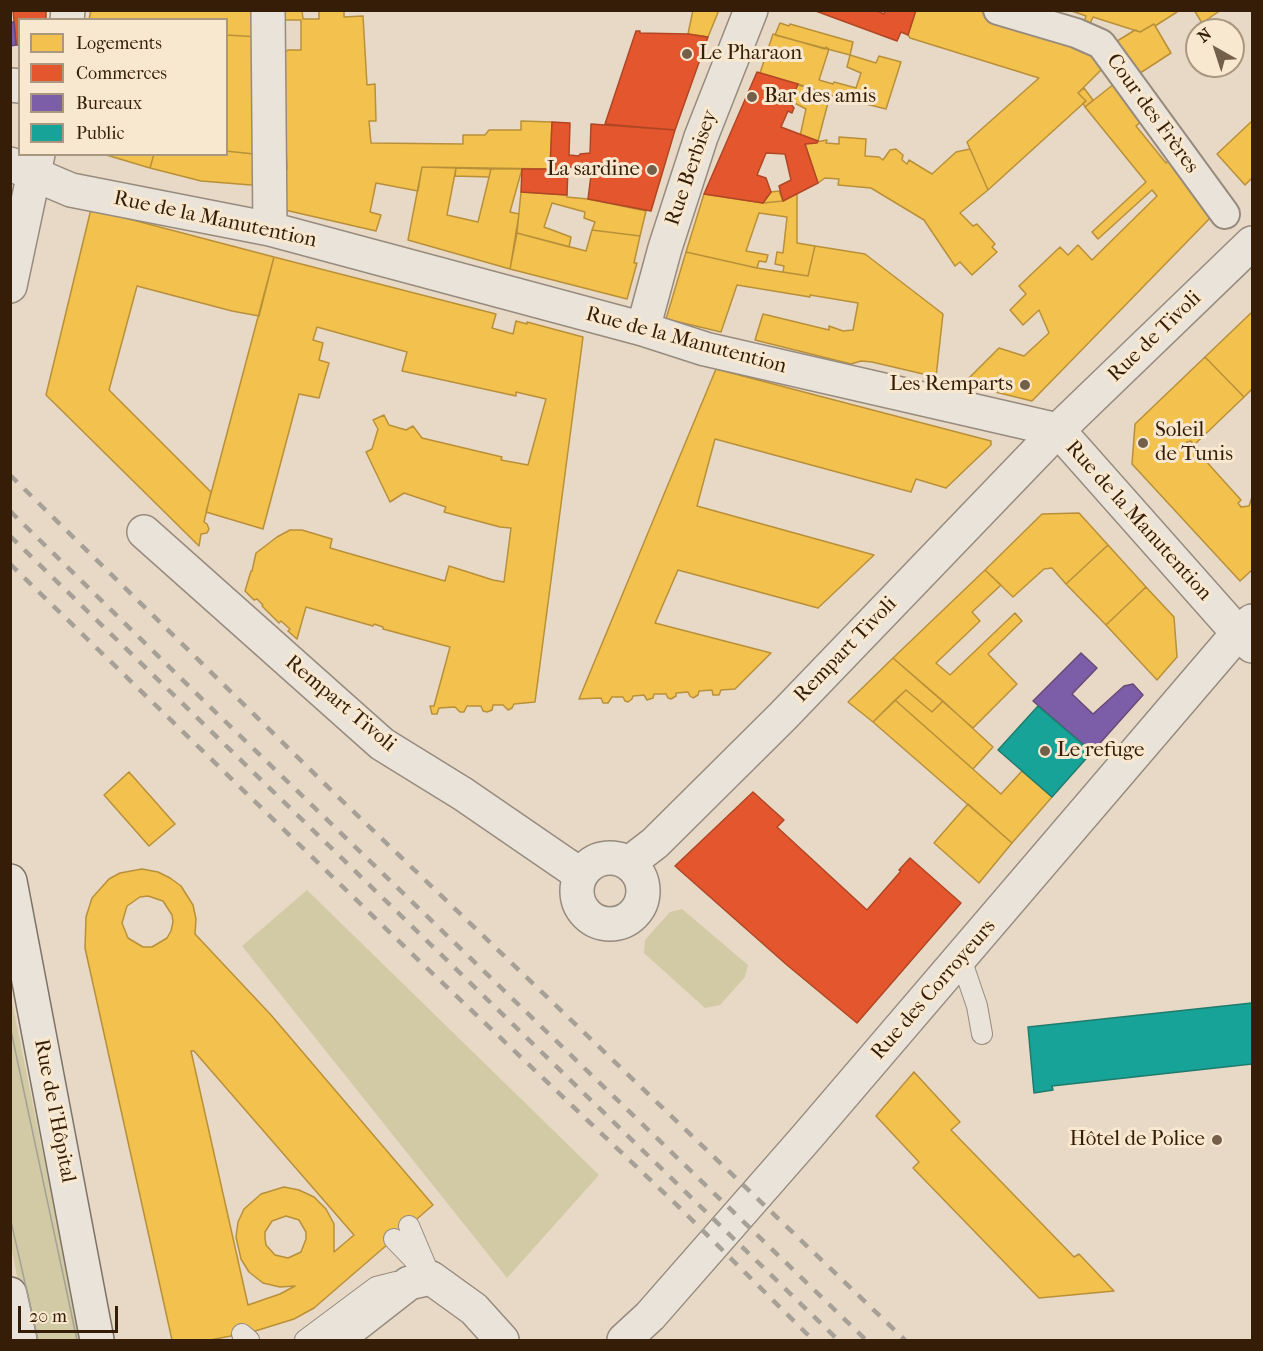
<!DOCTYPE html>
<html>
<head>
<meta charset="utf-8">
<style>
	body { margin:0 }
	#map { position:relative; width:1263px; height:1351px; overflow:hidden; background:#e7d9c5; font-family:"IM FELL French Canon",serif }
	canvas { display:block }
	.frame { position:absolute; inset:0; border:12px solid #351d08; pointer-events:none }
	.legend { position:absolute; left:18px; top:18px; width:210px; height:138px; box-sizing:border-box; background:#f8e8d0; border:2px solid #aa9780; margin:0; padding:8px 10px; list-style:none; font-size:18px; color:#351d08 }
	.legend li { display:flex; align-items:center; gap:12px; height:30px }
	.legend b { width:30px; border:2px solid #aa9780 }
	.north { position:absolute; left:1185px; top:18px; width:60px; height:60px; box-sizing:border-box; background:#f8e8d0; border:2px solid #aa9780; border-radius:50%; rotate:321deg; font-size:16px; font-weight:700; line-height:24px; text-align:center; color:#351d08 }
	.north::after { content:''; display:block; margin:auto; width:21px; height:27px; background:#735f4a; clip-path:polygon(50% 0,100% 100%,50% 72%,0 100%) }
	.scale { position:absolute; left:18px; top:1306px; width:100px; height:27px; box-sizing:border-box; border:3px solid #351d08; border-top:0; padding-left:8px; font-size:18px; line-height:21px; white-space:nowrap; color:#351d08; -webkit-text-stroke:4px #f8e8d0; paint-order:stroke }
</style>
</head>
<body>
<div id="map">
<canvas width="1263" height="1351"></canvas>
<div class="frame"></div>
<ul class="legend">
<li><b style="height:16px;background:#f2c14e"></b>Logements</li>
<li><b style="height:16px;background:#e4572e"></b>Commerces</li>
<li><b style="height:16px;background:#7b5ea7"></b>Bureaux</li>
<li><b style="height:16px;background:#17a398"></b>Public</li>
</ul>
<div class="north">N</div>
<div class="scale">20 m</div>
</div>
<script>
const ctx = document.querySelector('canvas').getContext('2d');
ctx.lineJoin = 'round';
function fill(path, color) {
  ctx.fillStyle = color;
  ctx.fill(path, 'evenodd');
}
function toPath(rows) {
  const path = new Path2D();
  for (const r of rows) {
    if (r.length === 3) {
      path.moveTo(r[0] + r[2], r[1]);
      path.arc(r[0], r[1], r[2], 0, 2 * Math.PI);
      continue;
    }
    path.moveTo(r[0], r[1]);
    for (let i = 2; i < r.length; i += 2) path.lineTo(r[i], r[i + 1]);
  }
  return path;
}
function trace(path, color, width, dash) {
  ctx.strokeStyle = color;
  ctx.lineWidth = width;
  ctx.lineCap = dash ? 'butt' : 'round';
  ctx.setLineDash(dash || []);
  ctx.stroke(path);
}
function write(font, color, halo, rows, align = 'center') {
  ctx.font = font + ' "IM FELL French Canon",serif';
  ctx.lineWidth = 6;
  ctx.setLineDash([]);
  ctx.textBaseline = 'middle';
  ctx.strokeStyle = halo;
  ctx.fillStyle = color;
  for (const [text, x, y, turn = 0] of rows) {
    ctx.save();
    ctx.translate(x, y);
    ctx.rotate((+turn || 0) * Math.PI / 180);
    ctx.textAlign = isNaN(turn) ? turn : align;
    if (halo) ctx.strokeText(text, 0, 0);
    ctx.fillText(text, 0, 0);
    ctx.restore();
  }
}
const green = toPath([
	[307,890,599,1175,507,1278,242,946],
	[682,909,748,965,745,977,720,1005,705,1008,644,953,645,940,670,912],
	[10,992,81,1340,30,1340,11,1246]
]);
const homes = toPath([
	[91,10,259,10,259,37,226,35,226,20,89,20,91,10],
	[277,10,302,10,303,19,319,19,319,10,344,10,344,17,363,16,367,85,375,84,376,121,369,121,371,143,463,144,463,135,485,135,489,130,521,130,521,121,552,122,550,169,422,167,418,191,376,183,370,212,381,215,376,231,285,210,285,169,287,169,281,55,288,50,301,50,301,20,279,20,277,10],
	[693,10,719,10,708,37,688,34,693,10],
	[916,10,977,10,1083,41,1106,65,1078,93,1086,101,988,190,967,142,1039,78,910,38,908,35,916,10],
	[1069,10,1173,10,1177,12,1155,26,1154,24,1140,32,1093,17,1087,30,1082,28,1086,16,1069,10],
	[1194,10,1221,10,1202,23,1194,10],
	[780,23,789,26,790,24,853,42,850,55,775,35,780,23],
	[1154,24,1171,53,1134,77,1109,46,1135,30,1140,32,1154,24],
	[773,34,825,49,826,47,829,49,819,80,833,84,834,82,856,88,861,73,847,67,850,55,876,63,879,56,901,62,886,109,830,95,760,73,773,34],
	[226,35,259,37,254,154,226,151,226,35],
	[1119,80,1142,121,1136,126,1166,163,1174,156,1214,214,1032,401,963,384,999,348,1024,356,1049,333,1039,310,1023,325,1010,310,1026,294,1019,286,1060,247,1068,255,1078,245,1092,260,1157,196,1152,190,1098,239,1092,232,1146,182,1085,107,1119,80],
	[798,84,830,95,818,141,800,136,806,109,791,101,798,84],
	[1084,88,1093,100,1085,107,1083,103,1086,101,1078,93,1084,88],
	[1252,121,1252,178,1245,185,1217,154,1252,121],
	[839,137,866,139,865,156,879,157,883,160,890,150,896,149,903,155,902,160,907,164,909,160,932,174,956,152,970,149,988,190,960,213,973,226,977,224,995,244,992,247,997,252,972,275,960,262,955,266,924,220,871,188,838,185,839,179,825,178,818,183,805,144,827,140,826,143,839,144,839,137],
	[226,151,254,154,255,182,251,185,201,181,150,168,154,154,226,154,226,151],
	[103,154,154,154,150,168,103,154],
	[422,167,456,168,447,215,478,222,491,169,522,169,510,212,519,214,510,269,408,240,422,167],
	[456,168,491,169,489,177,455,176,456,168],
	[779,191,783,201,763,203,771,192,779,191],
	[521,192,567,195,567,197,588,199,646,211,640,236,592,230,595,222,584,218,585,212,552,203,544,227,571,237,569,247,517,233,521,192],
	[797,193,797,243,815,246,808,276,783,272,784,266,775,264,777,252,783,253,787,217,759,213,746,251,768,255,766,262,759,261,757,268,686,252,704,194,763,203,783,201,797,193],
	[91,209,274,257,259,316,232,311,137,286,109,390,211,492,204,522,207,524,209,529,207,533,201,534,199,546,46,395,91,209],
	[592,230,640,236,634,263,637,263,627,299,510,269,517,233,586,251,592,230],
	[815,246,865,254,943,314,936,377,872,362,861,361,851,364,755,340,763,314,829,330,829,326,843,331,853,330,858,303,810,295,810,297,737,285,721,332,666,319,686,252,757,268,808,276,815,246],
	[274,257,496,314,492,328,513,334,516,321,527,324,527,322,583,337,535,702,514,704,512,708,508,710,503,705,493,705,492,710,487,712,483,711,481,706,467,706,464,712,460,712,455,707,439,708,437,714,432,714,430,706,434,706,450,647,383,629,383,627,374,624,373,626,306,607,297,639,288,631,290,629,281,621,279,623,262,606,263,605,257,599,254,600,245,591,251,571,252,571,256,553,277,537,290,530,302,530,332,539,330,548,445,581,449,566,493,580,504,582,511,528,500,527,444,512,446,507,404,493,390,502,366,452,372,449,378,429,373,420,384,415,389,425,406,430,413,426,422,438,502,457,501,460,528,465,546,399,516,392,516,396,402,371,407,352,317,327,313,340,323,343,319,360,329,363,319,398,299,394,263,529,206,512,274,257],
	[1252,312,1252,389,1244,397,1205,357,1252,312],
	[1205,357,1244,397,1194,445,1191,441,1187,442,1187,448,1192,452,1195,449,1241,500,1238,503,1241,507,1249,506,1252,497,1252,570,1240,581,1132,464,1135,424,1205,357],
	[716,369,991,441,991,445,946,488,916,479,911,492,715,439,697,506,874,555,818,608,678,570,655,623,771,653,735,689,721,690,719,695,713,695,712,690,699,691,698,695,693,698,690,696,688,692,676,693,676,696,671,699,668,698,666,694,654,694,653,698,647,700,644,695,633,696,632,699,628,702,625,701,623,697,612,697,608,703,603,703,601,698,579,699,716,369],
	[1079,513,1108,545,1066,584,1052,568,1044,569,1013,597,985,570,1042,514,1079,513],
	[1108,545,1146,587,1106,625,1066,584,1108,545],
	[985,570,1001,585,972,612,980,621,936,663,950,675,1015,613,1022,621,988,654,1017,684,973,728,893,658,985,570],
	[1146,587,1174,617,1177,657,1157,680,1106,625,1146,587],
	[893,658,943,701,932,712,906,690,873,722,848,702,893,658],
	[906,690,932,712,943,701,993,747,973,769,895,700,906,690],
	[895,700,1001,794,1022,771,1052,797,1012,843,873,722,895,700],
	[129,772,175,824,149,846,104,795,129,772],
	[968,804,1012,843,979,883,934,843,968,804],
	[142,869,158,872,170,878,181,886,193,905,196,919,195,934,271,1015,433,1205,314,1308,294,1319,252,1332,210,1340,172,1340,85,948,86,917,92,898,109,879,120,873,142,869],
	[148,896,163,901,172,915,173,922,171,931,167,938,152,947,143,947,128,938,122,923,127,906,140,897,148,896],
	[191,1051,194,1051,354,1235,334,1252,334,1224,326,1209,314,1197,299,1190,284,1187,261,1194,244,1209,238,1222,236,1237,241,1259,249,1272,263,1283,280,1287,295,1286,280,1294,248,1305,191,1051],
	[286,1216,299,1220,306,1232,306,1239,301,1252,288,1258,275,1255,266,1245,265,1238,265,1232,272,1221,286,1216],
	[914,1072,960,1122,951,1130,1074,1257,1079,1254,1114,1291,1039,1298,913,1168,919,1162,876,1116,914,1072]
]);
const shops = toPath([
	[13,10,46,10,46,20,20,20,20,45,16,45,13,10],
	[813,10,875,10,884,14,885,10,916,10,908,35,901,32,897,41,813,10],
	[636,31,640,31,640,33,688,34,708,37,675,130,605,124,636,31],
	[757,72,798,84,790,103,794,108,792,113,788,111,781,127,818,141,817,143,805,144,818,183,783,201,779,186,791,180,785,154,766,153,757,175,766,178,771,192,763,203,704,194,757,72],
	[552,122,570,123,569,155,579,156,580,154,590,153,591,124,675,130,651,211,588,199,591,175,606,174,607,168,568,167,567,195,521,192,522,169,550,169,552,122],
	[753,792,784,820,777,827,867,910,901,871,899,870,910,858,961,903,857,1023,787,965,675,866,753,792]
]);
const offices = toPath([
	[10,22,14,22,16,45,10,46,10,22],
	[1081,653,1097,668,1072,694,1093,714,1124,686,1133,684,1143,695,1092,752,1033,701,1081,653]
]);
const public = toPath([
	[1038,706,1092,752,1052,797,998,750,1038,706],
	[1252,1003,1252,1064,1052,1086,1053,1090,1034,1093,1028,1027,1252,1003]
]);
const service = toPath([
	[961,959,977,1006,982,1034],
	[409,1226,431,1278],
	[394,1239,419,1265],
	[242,1334,249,1340],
	[305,1340,376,1287,396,1282,403,1282]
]);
const pedestrian = toPath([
	[998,10,1076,33,1101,44,1225,214]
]);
const minor = toPath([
	[268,10,270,229],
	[67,20,68,10],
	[10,85,20,86],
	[10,164,71,190,270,229,643,329,705,349,1058,430],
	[10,286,38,154],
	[643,329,665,248,701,137,751,10],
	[144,532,382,744,463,794,581,875],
	[610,891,33],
	[629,863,655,843,783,716,1058,430],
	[336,1340,409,1283,431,1278,474,1309,502,1340],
	[624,1340,650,1316,806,1138,1238,633,1252,621]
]);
const tertiary = toPath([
	[1252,243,1058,430,1238,633,1252,646]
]);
const secondary = toPath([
	[10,881,97,1340],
	[10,1294,20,1340]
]);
const tram = toPath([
	[10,1026,77,1340],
	[10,1217,38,1340]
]);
const rail = toPath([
	[10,475,332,791,905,1340],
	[10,511,203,700,866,1340],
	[10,536,838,1340],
	[10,564,410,952,680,1208,813,1340]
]);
const markers = [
	[687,54,6,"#735f4a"],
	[752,97,6,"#735f4a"],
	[652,170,6,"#735f4a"],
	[1025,385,6,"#735f4a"],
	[1143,443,6,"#735f4a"],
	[1045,751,6,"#735f4a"],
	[1217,1140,6,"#735f4a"]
];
const poiNames = [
	["Le Pharaon",699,54],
	["Bar des amis",764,97],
	["La sardine",640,170,"right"],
	["Les Remparts",1013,385,"right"],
	["Soleil",1155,431],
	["de Tunis",1155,455],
	["Le refuge",1057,751],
	["Hôtel de Police",1205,1140,"right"]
];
const streetNames = [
	["Cour des Frères",1152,114,54],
	["Rue Berbisey",692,168,-71],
	["Rue de la Manutention",215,220,12],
	["Rue de Tivoli",1155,337,-44],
	["Rue de la Manutention",686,341,15],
	["Rue de la Manutention",1138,521,48],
	["Rempart Tivoli",846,650,-46],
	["Rempart Tivoli",340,704,40],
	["Rue des Corroyeurs",934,990,-49],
	["Rue de l'Hôpital",54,1111,79]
];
fill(green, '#d2caa5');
fill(homes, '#f2c14e');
trace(homes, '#b99039', 1.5);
fill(shops, '#e4572e');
trace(shops, '#b04623', 1.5);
fill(offices, '#7b5ea7');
trace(offices, '#664a77', 1.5);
fill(public, '#17a398');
trace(public, '#207b6d', 1.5);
trace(service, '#978b7e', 22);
trace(pedestrian, '#978b7e', 32);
trace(minor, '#978b7e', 36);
trace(tertiary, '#978b7e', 36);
trace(secondary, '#7d7265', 36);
trace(service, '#eae3d9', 20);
trace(pedestrian, '#eae3d9', 28);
trace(minor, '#eae3d9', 33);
trace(tertiary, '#eae3d9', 33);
trace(secondary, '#eae3d9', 33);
trace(tram, '#a7a096', 1.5);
trace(rail, '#a7a096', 4.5, [10, 10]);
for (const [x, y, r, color] of markers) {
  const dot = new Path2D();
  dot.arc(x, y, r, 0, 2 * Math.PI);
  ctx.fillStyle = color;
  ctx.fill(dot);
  trace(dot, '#f8e8d0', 2);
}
write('21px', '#351d08', '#f8e8d0', poiNames, 'left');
write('21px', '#351d08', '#f8e8d0', streetNames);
</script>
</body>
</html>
